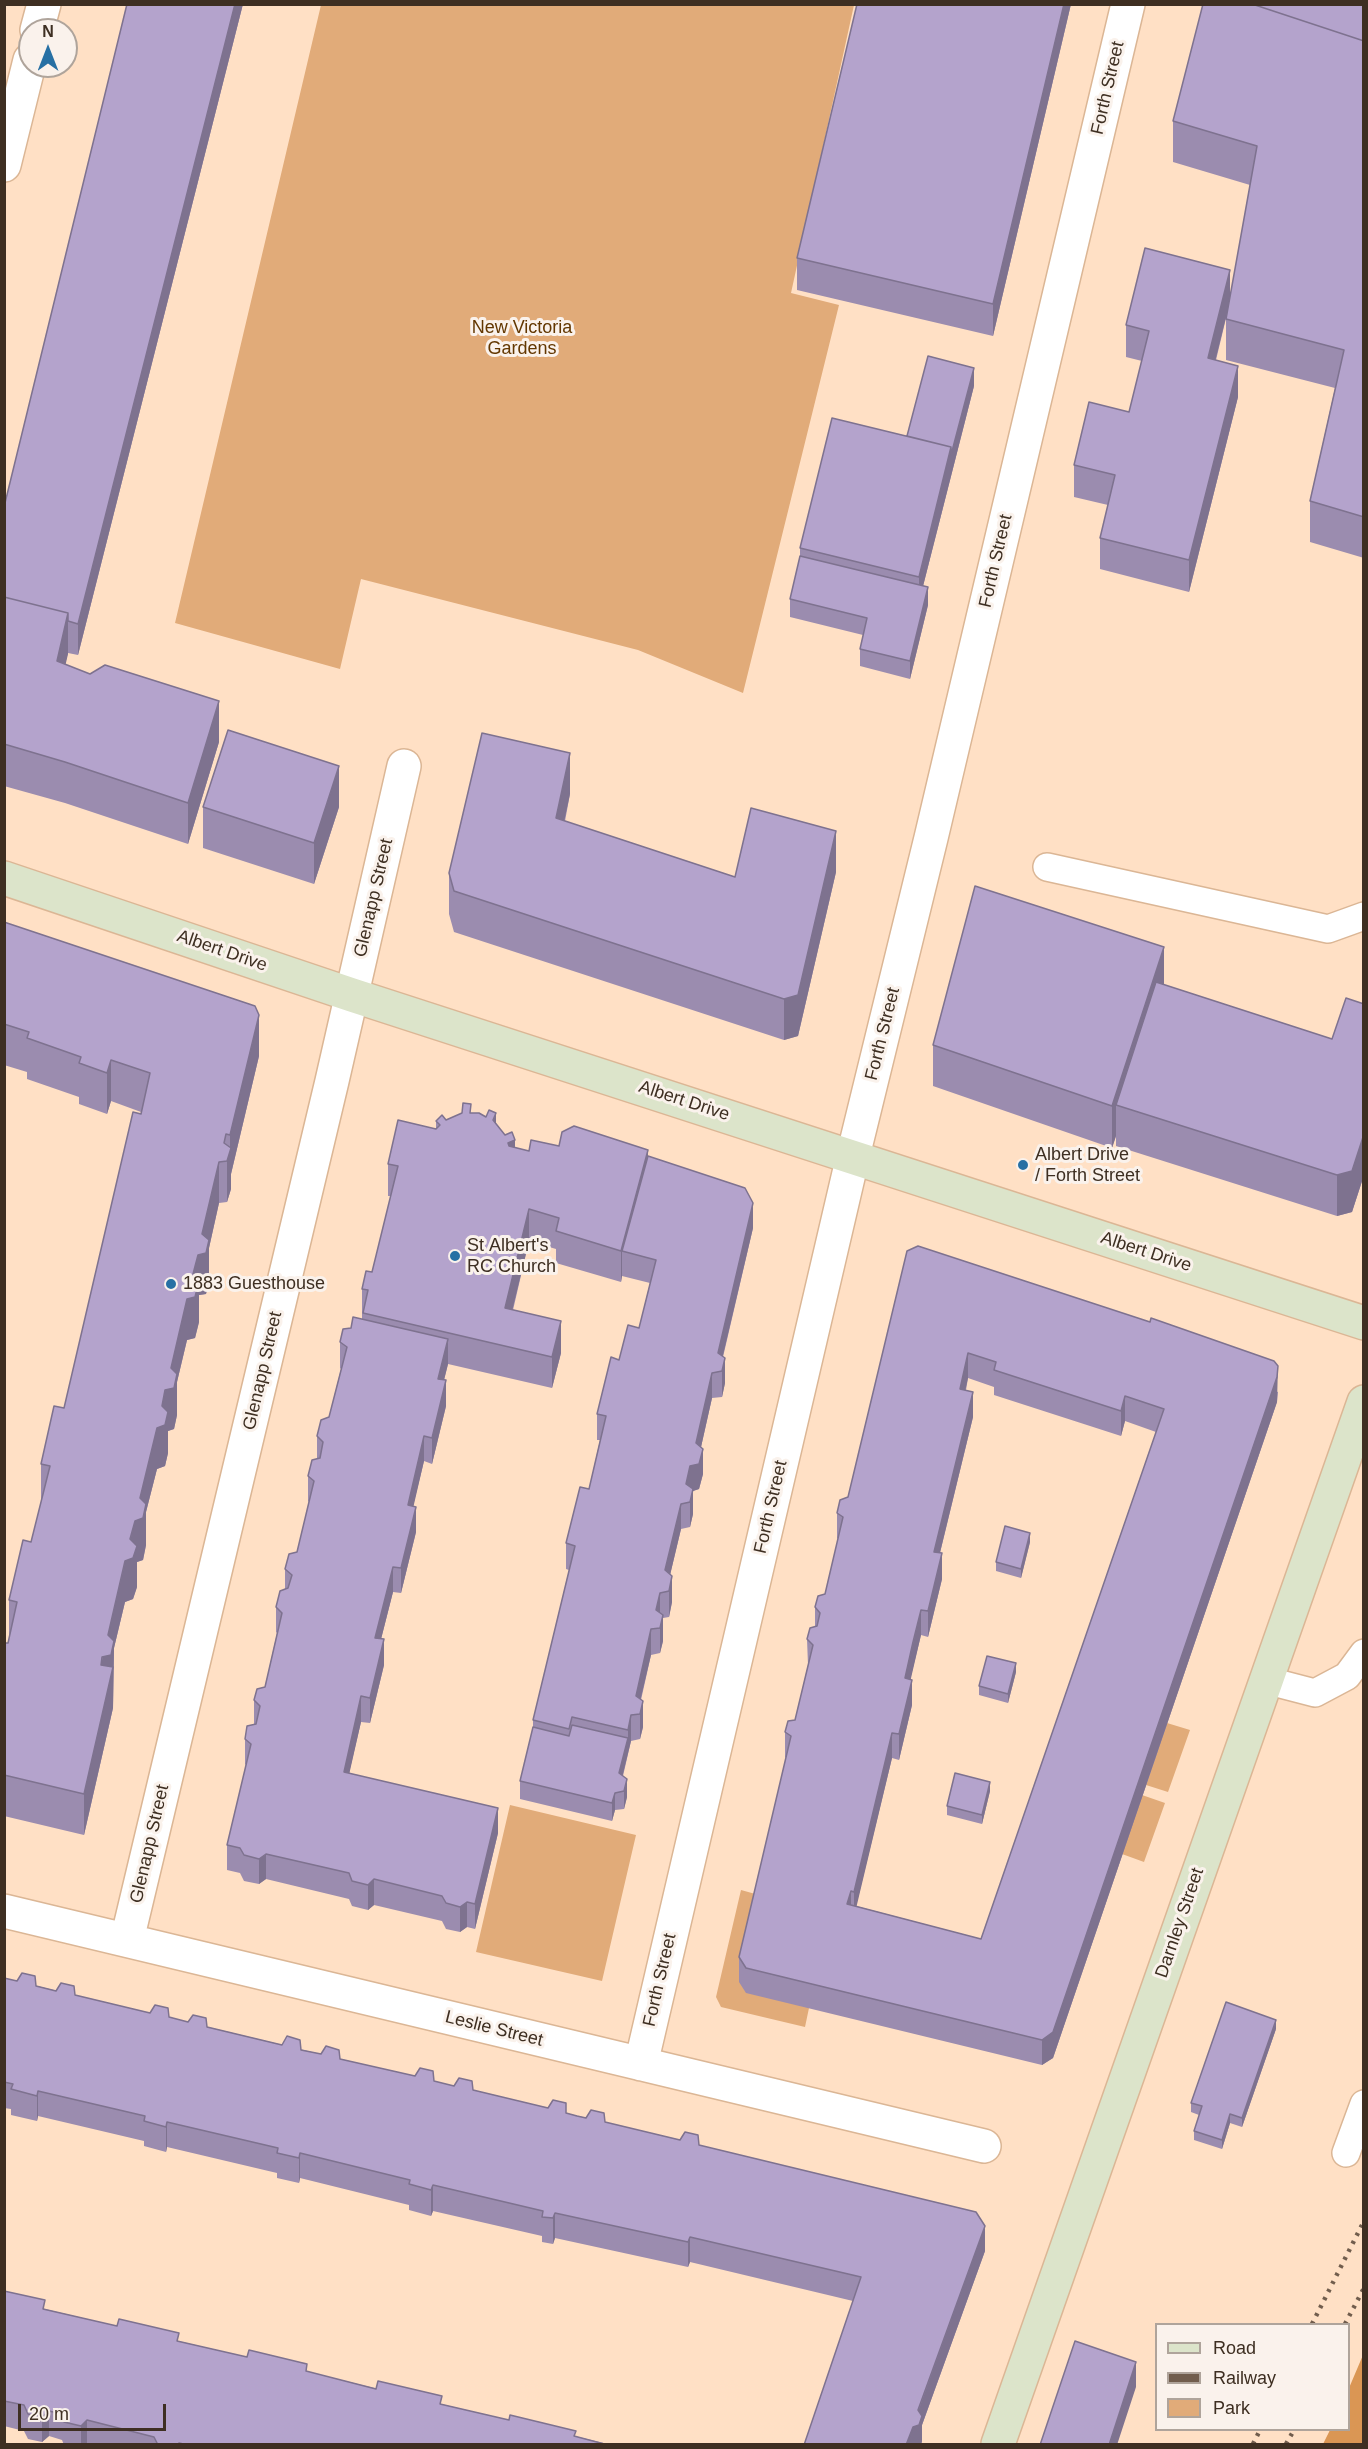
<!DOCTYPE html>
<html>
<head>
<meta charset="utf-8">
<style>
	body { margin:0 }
	#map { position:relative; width:1368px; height:2449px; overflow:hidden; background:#ffe0c5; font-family:Arial,sans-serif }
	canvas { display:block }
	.frame { position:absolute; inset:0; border:6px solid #3e2f22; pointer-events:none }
	.legend { position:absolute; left:1155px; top:2323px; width:195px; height:108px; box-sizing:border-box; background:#faf2ec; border:2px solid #afa49b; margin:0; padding:8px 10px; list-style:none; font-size:18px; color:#3e2f22 }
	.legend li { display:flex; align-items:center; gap:12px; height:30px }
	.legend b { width:30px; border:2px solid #afa49b }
	.north { position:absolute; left:18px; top:18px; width:60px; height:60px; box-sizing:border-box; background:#faf2ec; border:2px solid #afa49b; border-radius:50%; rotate:0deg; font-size:16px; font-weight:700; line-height:24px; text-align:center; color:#3e2f22 }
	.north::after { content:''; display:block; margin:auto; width:21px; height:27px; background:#2770a4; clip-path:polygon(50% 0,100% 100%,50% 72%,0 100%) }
	.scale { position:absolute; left:18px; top:2404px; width:148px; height:27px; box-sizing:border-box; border:3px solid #3e2f22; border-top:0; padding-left:8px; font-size:18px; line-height:21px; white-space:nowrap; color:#3e2f22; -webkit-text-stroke:4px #faf2ec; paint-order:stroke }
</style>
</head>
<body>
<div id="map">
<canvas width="1368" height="2449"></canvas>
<div class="frame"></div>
<ul class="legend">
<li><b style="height:8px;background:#dce4ca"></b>Road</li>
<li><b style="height:8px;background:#715d4d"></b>Railway</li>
<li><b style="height:16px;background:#e1ab79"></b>Park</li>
</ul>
<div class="north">N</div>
<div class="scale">20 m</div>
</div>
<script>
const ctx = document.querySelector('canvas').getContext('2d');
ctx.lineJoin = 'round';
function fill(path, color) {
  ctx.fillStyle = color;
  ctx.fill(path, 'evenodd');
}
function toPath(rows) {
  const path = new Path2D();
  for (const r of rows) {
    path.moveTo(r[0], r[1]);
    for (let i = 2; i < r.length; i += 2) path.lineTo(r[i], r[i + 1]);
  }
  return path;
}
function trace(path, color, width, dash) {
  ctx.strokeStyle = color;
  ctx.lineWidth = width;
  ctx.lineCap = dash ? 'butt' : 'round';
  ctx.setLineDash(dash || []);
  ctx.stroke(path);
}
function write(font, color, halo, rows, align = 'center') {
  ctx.font = font + ' Arial,sans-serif';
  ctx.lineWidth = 6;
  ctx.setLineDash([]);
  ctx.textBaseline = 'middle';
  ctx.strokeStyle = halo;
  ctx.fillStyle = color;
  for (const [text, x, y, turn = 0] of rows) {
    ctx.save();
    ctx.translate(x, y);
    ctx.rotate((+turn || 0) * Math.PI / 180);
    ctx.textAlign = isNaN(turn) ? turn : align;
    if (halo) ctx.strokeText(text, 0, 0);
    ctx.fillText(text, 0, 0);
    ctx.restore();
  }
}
const green = toPath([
	[321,5,854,5,791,293,839,305,743,693,638,650,361,579,340,669,175,623],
	[1167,1723,1190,1730,1168,1792,1146,1785],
	[1142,1795,1165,1803,1144,1862,1122,1854],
	[510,1805,636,1835,602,1981,476,1952],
	[741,1890,759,1895,809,2008,805,2027,721,2007,716,1997]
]);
const forest = toPath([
	[1363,2355,1363,2444,1323,2444,1330,2430,1348,2430,1349,2388]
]);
const lane = toPath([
	[1047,867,1328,929,1364,916],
	[1265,1680,1315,1693,1347,1676,1364,1653],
	[1346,2153,1364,2104]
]);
const street = toPath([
	[37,30,44,4],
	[4,165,30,60],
	[4,1911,984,2146],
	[127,1940,332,1081,404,766],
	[641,2064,853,1156,931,838,1128,4]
]);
const secondary = toPath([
	[4,878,352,995,1364,1323],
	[998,2444,1364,1402]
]);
const rail = toPath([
	[1312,2324,1364,2221],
	[1345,2324,1364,2288],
	[1253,2444,1260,2430],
	[1286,2444,1294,2430]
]);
const wall = toPath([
	[127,4,243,4,78,655,68,653,65,664,219,742,188,844,65,803,4,786,4,507],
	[1071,4,993,336,797,290,797,258],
	[1364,4,1364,558,1310,542,1310,501,1335,388,1226,360,1226,319,1228,310,1216,360,1238,397,1189,592,1100,569,1100,538,1108,505,1074,497,1074,465,1129,412,1142,361,1126,357,1126,325,1230,298,1250,185,1173,162,1173,121],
	[974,386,923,586,928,605,910,679,860,666,860,649,863,635,790,617,790,599,800,556,800,548,907,436],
	[570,794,565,821,735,877,836,872,798,1036,784,1040,454,932,449,914,449,873],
	[203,807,339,807,314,884,203,848],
	[4,922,259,1056,231,1174,231,1189,227,1202,219,1203,209,1248,209,1281,206,1294,199,1295,199,1322,195,1338,187,1340,177,1382,177,1415,174,1429,168,1431,168,1453,165,1466,157,1469,146,1512,146,1545,143,1560,137,1562,137,1587,133,1599,125,1602,114,1648,113,1708,84,1835,4,1816,4,1643,8,1643,9,1639,9,1600,31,1542,41,1503,41,1464,64,1408,141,1112,111,1101,107,1114,79,1104,79,1097,27,1079,27,1072,4,1065],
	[1164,985,1332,1039,1364,1004,1364,1175,1352,1212,1337,1216,1116,1146,1116,1136,1112,1148,933,1086,933,1045],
	[471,1113,496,1125,515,1148,529,1151,559,1146,648,1156,753,1228,723,1357,725,1383,722,1397,712,1398,701,1447,703,1474,699,1489,693,1491,693,1514,690,1527,681,1529,670,1575,672,1602,669,1617,663,1618,663,1641,660,1653,651,1655,641,1700,643,1727,640,1739,631,1741,623,1776,627,1797,624,1809,615,1810,612,1821,520,1799,520,1781,533,1727,533,1720,569,1570,566,1569,566,1543,589,1489,600,1440,597,1440,597,1414,619,1360,639,1328,650,1283,622,1276,621,1282,556,1263,556,1249,529,1241,513,1310,561,1353,552,1388,448,1364,444,1380,446,1406,432,1464,424,1461,413,1506,416,1532,401,1593,393,1592,381,1639,384,1665,370,1723,361,1722,349,1773,498,1833,475,1929,467,1927,460,1932,446,1929,442,1921,374,1905,368,1910,352,1906,349,1899,266,1879,259,1884,244,1881,240,1873,227,1870,227,1845,246,1765,245,1764,245,1739,254,1724,254,1700,265,1687,277,1633,276,1632,276,1607,285,1589,285,1569,297,1552,309,1502,308,1501,308,1476,317,1459,317,1436,329,1417,341,1369,340,1368,340,1342,351,1328,362,1319,362,1289,372,1272,391,1196,388,1196,388,1164,436,1129,436,1121,446,1120],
	[907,1251,1278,1392,1277,1402,1053,2058,1042,2065,746,1993,739,1982,739,1957,786,1758,785,1757,785,1732,795,1720,808,1665,807,1639,815,1627,815,1607,825,1594,838,1539,837,1538,837,1513,848,1497],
	[968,1378,994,1387,994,1395,1121,1436,1125,1421,1156,1432,981,1939,856,1906,892,1758,899,1760,912,1705,910,1680,921,1635,928,1637,942,1579,940,1553,973,1417,966,1390],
	[1030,1542,1021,1578,996,1571,996,1562],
	[1016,1672,1008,1703,979,1695,979,1686],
	[990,1791,982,1824,947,1815,947,1806],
	[4,1978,699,2145,985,2251,922,2425,922,2441,921,2445,804,2445,853,2301,690,2262,688,2267,555,2238,553,2244,542,2242,542,2236,433,2211,431,2216,409,2210,409,2205,300,2178,299,2183,277,2178,277,2173,167,2147,166,2152,144,2146,144,2141,38,2116,37,2121,11,2115,11,2109,4,2108],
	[1276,2029,1242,2127,1230,2123,1222,2149,1194,2140,1194,2131,1199,2115,1191,2112,1191,2103],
	[4,2291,45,2309,608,2444,64,2445,62,2440,49,2436,42,2442,28,2439,24,2431,4,2426]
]);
const shadedWall = toPath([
	[235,4,243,4,78,655,78,624],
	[1064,4,1071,4,993,336,993,304],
	[1230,270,1230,301,1208,390,1208,358],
	[1238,366,1238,397,1189,592,1189,560],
	[974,368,974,386,919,602,919,577,951,447],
	[928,587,928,605,910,679,910,661],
	[68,613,68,654,57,702,57,661],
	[219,701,219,742,188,844,188,803],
	[570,753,570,794,556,859,556,818],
	[339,766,339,807,314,884,314,843],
	[836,831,836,872,798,1036,784,1040,784,999],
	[1164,947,1164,988,1116,1105,1116,1136,1112,1148,1112,1106],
	[259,1015,259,1056,231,1174,231,1189,227,1202,227,1161,230,1150,230,1135],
	[111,1060,111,1101,107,1114,107,1073],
	[496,1113,496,1145,493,1120],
	[1364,1134,1364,1175,1352,1212,1337,1216,1337,1175],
	[515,1140,515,1172,508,1143],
	[648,1150,648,1182,622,1251,622,1276,621,1282,621,1251],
	[219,1162,219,1203,209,1248,209,1281,206,1294,199,1295,199,1322,195,1338,187,1340,177,1382,177,1415,174,1429,168,1431,168,1453,165,1466,157,1469,146,1512,146,1545,143,1560,137,1562,137,1587,133,1599,125,1602,114,1648,113,1708,84,1835,84,1794,101,1665],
	[753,1203,753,1228,719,1372,718,1353],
	[529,1209,529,1241,505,1340,505,1308],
	[561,1321,561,1353,552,1388,552,1357],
	[448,1339,448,1364,438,1404,438,1379],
	[968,1353,968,1378,960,1414,960,1389],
	[725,1358,725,1383,722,1397,722,1371],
	[1278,1366,1277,1402,1053,2058,1042,2065,1042,2040],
	[712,1373,712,1398,697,1465,703,1449,703,1474,699,1489,693,1491,693,1514,690,1527,690,1502,686,1484],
	[446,1380,446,1406,432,1464,432,1438],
	[973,1392,973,1417,934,1577,934,1552],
	[1125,1396,1125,1421,1121,1436,1121,1411],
	[424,1436,424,1461,408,1530,408,1505],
	[681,1504,681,1529,666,1592,665,1570],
	[416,1507,416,1532,401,1593,401,1568],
	[1030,1533,1030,1542,1021,1578,1021,1569],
	[942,1553,942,1579,928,1637,928,1611],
	[393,1567,393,1592,375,1663,375,1638],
	[672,1576,672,1602,669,1617,669,1591],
	[660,1593,660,1618,656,1610],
	[921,1610,921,1635,905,1704,905,1678],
	[663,1615,663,1641,660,1653,660,1628],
	[651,1629,651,1655,637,1714,636,1696],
	[384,1639,384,1665,370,1723,370,1698],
	[1016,1663,1016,1672,1008,1703,1008,1694],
	[912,1680,912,1705,899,1760,899,1734],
	[361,1696,361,1722,344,1797,344,1772],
	[643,1701,643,1727,640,1739,640,1714],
	[631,1715,631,1741,619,1790,619,1773,628,1738,628,1730],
	[892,1733,892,1758,854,1917,854,1892],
	[627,1779,627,1797,624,1809,624,1791],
	[990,1782,990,1791,982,1824,982,1815],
	[615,1793,615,1810,612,1821,612,1803],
	[498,1808,498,1833,475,1929,475,1904],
	[266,1854,266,1879,259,1884,259,1859],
	[374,1879,374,1905,368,1910,368,1885],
	[851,1891,851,1916,847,1904],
	[467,1902,467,1927,460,1932,460,1907],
	[1276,2020,1276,2029,1242,2127,1242,2118],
	[38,2091,38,2116,37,2121,37,2096],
	[1230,2114,1230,2123,1222,2149,1222,2140],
	[167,2122,167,2147,166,2152,166,2127],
	[300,2153,300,2178,299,2183,299,2158],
	[433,2185,433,2211,431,2216,431,2190],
	[555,2213,555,2238,553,2244,553,2218],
	[985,2226,985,2251,922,2425,922,2441,921,2445,906,2445],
	[690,2237,690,2262,688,2267,688,2242],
	[1136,2362,1136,2387,1117,2445,1109,2445],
	[49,2411,49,2436,42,2442,42,2417],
	[87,2420,87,2445,81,2445,81,2426]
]);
const building = toPath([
	[127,4,235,4,78,624,68,621,68,613,4,597,4,507,127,4],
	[857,4,1064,4,993,304,797,258,857,4],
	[1203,4,1252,4,1364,41,1364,517,1310,501,1344,350,1226,319,1257,146,1173,121,1203,4],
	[1252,4,1364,4,1364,41,1252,4],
	[1145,248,1230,270,1208,358,1238,366,1189,560,1100,538,1115,475,1074,465,1089,402,1129,412,1149,331,1126,325,1145,248],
	[928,356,974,368,951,455,951,447,907,436,928,356],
	[832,418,951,447,919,577,800,548,832,418],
	[800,556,928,587,910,661,860,649,867,618,790,599,800,556],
	[4,597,68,613,57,661,90,674,105,665,219,701,188,803,65,762,4,744,4,597],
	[228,730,339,766,314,843,203,807,228,730],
	[482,733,570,753,556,818,735,877,751,808,836,831,798,995,784,999,454,891,449,873,482,733],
	[975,886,1164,947,1112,1106,933,1045,975,886],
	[4,922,255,1006,259,1015,230,1135,226,1134,224,1143,231,1148,227,1161,219,1162,202,1234,209,1240,206,1253,198,1255,193,1274,199,1281,195,1297,187,1299,171,1368,177,1374,174,1388,165,1390,162,1406,168,1412,165,1425,157,1428,140,1498,146,1504,143,1518,135,1521,130,1539,137,1546,133,1558,125,1561,108,1635,114,1641,111,1655,102,1657,101,1665,113,1667,84,1794,4,1775,4,1643,8,1643,17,1602,9,1600,23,1540,31,1542,50,1466,41,1464,54,1406,64,1408,133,1112,141,1114,150,1073,111,1060,107,1073,79,1063,81,1057,27,1038,29,1032,4,1024,4,922],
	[1156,982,1332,1039,1346,998,1364,1004,1364,1134,1352,1171,1337,1175,1116,1105,1156,982],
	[463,1103,471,1104,470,1113,479,1113,486,1117,489,1110,496,1113,493,1120,505,1135,512,1132,515,1140,508,1143,509,1146,529,1151,531,1140,559,1146,562,1132,574,1126,648,1150,621,1251,556,1231,559,1218,529,1209,505,1308,561,1321,552,1357,363,1313,368,1290,362,1289,366,1271,372,1272,398,1166,388,1164,398,1120,436,1129,440,1125,436,1121,442,1115,446,1120,462,1113,463,1103],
	[648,1156,745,1188,753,1203,718,1353,725,1358,722,1371,712,1373,696,1443,703,1449,699,1464,690,1466,686,1484,693,1489,690,1502,681,1504,665,1570,672,1576,669,1591,660,1593,656,1610,663,1615,660,1628,651,1629,636,1696,643,1701,640,1714,631,1715,628,1730,572,1717,569,1729,533,1720,575,1546,566,1543,580,1487,589,1489,606,1416,597,1414,611,1357,619,1360,628,1325,639,1328,656,1260,622,1251,648,1156],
	[918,1246,1150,1322,1151,1318,1274,1361,1278,1366,1277,1377,1053,2032,1042,2040,746,1968,739,1957,791,1736,785,1732,788,1721,795,1720,813,1645,807,1639,810,1628,817,1626,820,1613,815,1607,818,1596,825,1594,843,1517,837,1513,840,1500,848,1497,907,1251,918,1246],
	[968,1353,996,1362,994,1370,1121,1411,1125,1396,1164,1409,981,1939,847,1904,851,1891,854,1892,892,1733,899,1734,912,1680,905,1678,913,1642,921,1610,928,1611,942,1553,934,1552,973,1392,960,1389,968,1353],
	[353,1317,448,1339,438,1379,446,1380,432,1438,424,1436,408,1505,416,1507,401,1568,393,1567,375,1638,384,1639,370,1698,361,1696,344,1772,498,1808,475,1904,467,1902,460,1907,446,1903,442,1896,374,1879,368,1885,352,1881,349,1873,266,1854,259,1859,244,1855,240,1848,227,1845,251,1744,245,1739,247,1726,256,1724,260,1706,254,1700,257,1689,265,1687,282,1613,276,1607,280,1591,288,1588,292,1575,285,1569,289,1554,297,1552,314,1481,308,1476,312,1460,320,1458,323,1442,317,1436,321,1420,329,1417,347,1347,340,1342,343,1329,351,1328,353,1317],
	[1005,1526,1030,1533,1021,1569,996,1562,1005,1526],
	[987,1656,1016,1663,1008,1694,979,1686,987,1656],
	[572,1725,628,1738,619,1773,627,1779,624,1791,615,1793,612,1803,520,1781,533,1727,569,1736,572,1725],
	[955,1773,990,1782,982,1815,947,1806,955,1773],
	[22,1973,35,1976,36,1986,56,1991,61,1983,74,1986,75,1995,150,2013,155,2005,168,2008,169,2017,188,2022,193,2015,206,2018,207,2027,282,2045,287,2036,300,2040,301,2050,321,2054,326,2046,339,2050,340,2059,415,2076,420,2068,433,2071,434,2081,454,2086,459,2078,472,2081,473,2090,548,2108,553,2100,566,2103,566,2113,577,2116,586,2118,591,2110,604,2113,605,2122,680,2140,685,2132,698,2135,699,2145,976,2212,985,2226,918,2410,922,2416,919,2425,913,2427,906,2445,804,2445,861,2277,690,2237,688,2242,555,2213,553,2218,542,2217,543,2211,433,2185,431,2190,409,2184,410,2180,300,2153,299,2158,277,2153,278,2148,167,2122,166,2127,144,2121,145,2116,38,2091,37,2096,11,2089,13,2084,4,2082,4,1978,17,1981,22,1973],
	[1226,2002,1276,2020,1242,2118,1230,2114,1222,2140,1194,2131,1202,2106,1191,2103,1226,2002],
	[4,2291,45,2300,43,2309,117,2326,119,2319,179,2333,177,2341,247,2357,249,2350,307,2364,306,2371,376,2389,378,2381,442,2396,440,2404,509,2420,510,2415,576,2431,574,2436,608,2445,188,2445,179,2443,177,2445,158,2445,154,2437,87,2420,81,2426,64,2422,62,2414,49,2411,42,2417,28,2414,24,2405,4,2401,4,2291],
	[1075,2341,1136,2362,1109,2445,1040,2445,1075,2341]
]);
const markers = [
	[1023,1165,6,"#2770a4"],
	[455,1256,6,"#2770a4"],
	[171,1284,6,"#2770a4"]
];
const streetNames = [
	["Forth Street",1108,88,-77],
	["Forth Street",996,561,-77],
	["Glenapp Street",374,898,-77],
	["Albert Drive",222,951,19],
	["Forth Street",883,1034,-76],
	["Albert Drive",684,1101,18],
	["Albert Drive",1146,1252,18],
	["Glenapp Street",263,1371,-77],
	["Forth Street",771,1507,-77],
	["Glenapp Street",150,1844,-77],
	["Darnley Street",1180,1923,-71],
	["Forth Street",660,1980,-77],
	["Leslie Street",494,2029,14]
];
const parkNames = [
	["New Victoria",522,328],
	["Gardens",522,349]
];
const poiNames = [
	["Albert Drive",1035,1155],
	["/ Forth Street",1035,1176],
	["St Albert's",467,1246],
	["RC Church",467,1267],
	["1883 Guesthouse",183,1284]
];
fill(green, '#e1ab79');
fill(forest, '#da9654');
trace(lane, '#dbb695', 30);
trace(street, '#dbb695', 36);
trace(secondary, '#dbb695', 36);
trace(lane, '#fff', 27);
trace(street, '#fff', 33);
trace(secondary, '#dce4ca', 33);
trace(rail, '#715d4d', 4.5, [3, 6]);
fill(wall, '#9b8caf');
fill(shadedWall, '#7e728f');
fill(building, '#b4a3cc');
trace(building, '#7e728f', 1.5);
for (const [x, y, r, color] of markers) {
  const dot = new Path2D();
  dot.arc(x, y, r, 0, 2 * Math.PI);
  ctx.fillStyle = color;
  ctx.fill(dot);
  trace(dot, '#faf2ec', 2);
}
write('18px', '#3e2f22', '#faf2ec', streetNames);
write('18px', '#633700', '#faf2ec', parkNames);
write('18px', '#3e2f22', '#faf2ec', poiNames, 'left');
</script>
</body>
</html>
